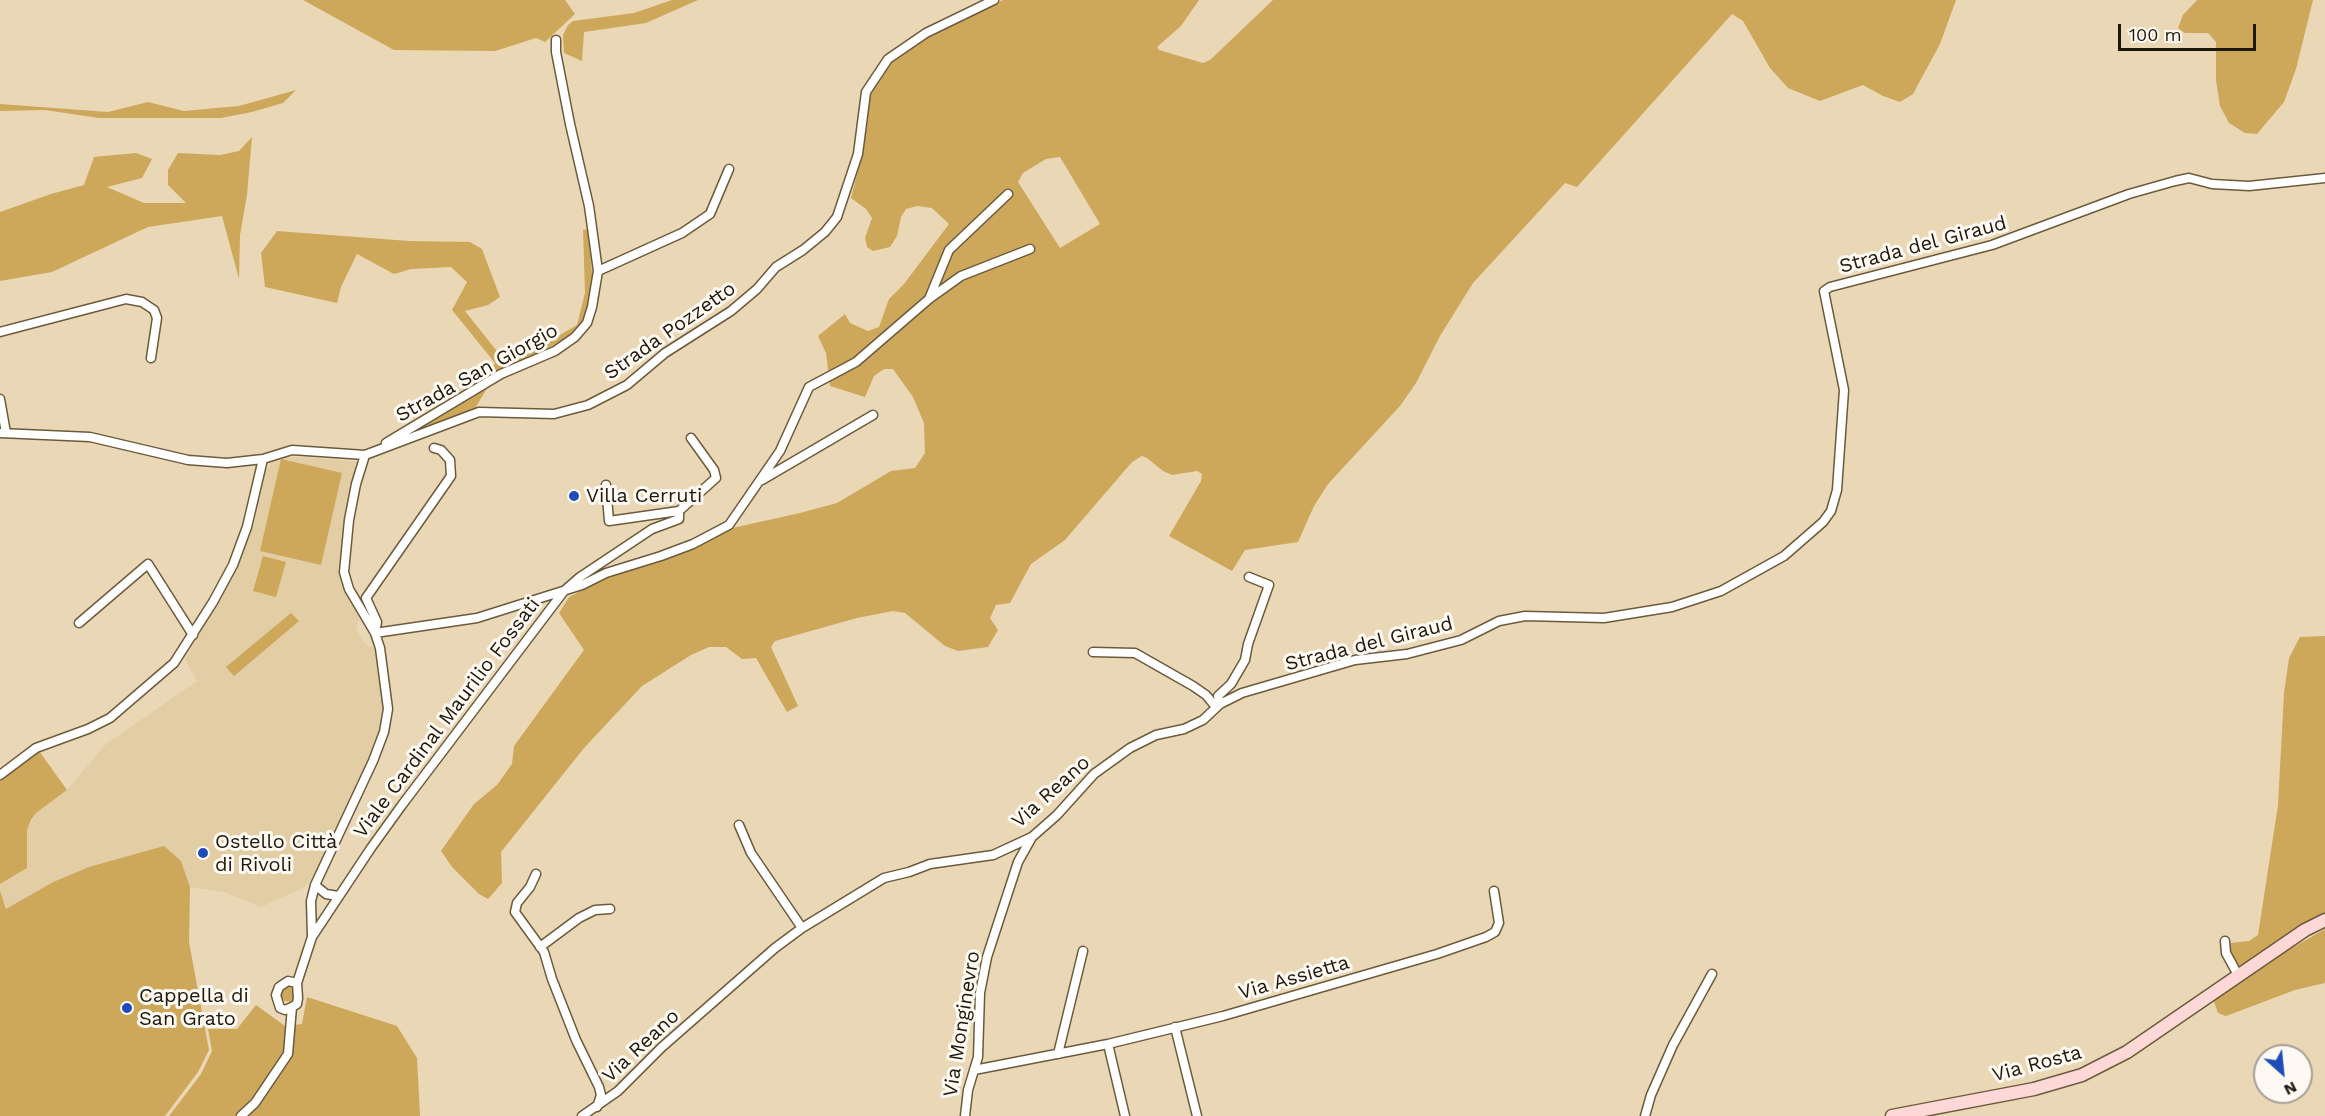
<!DOCTYPE html>
<html>
<head>
<meta charset="utf-8">
<style>
	body { margin:0 }
	#map { position:relative; width:2325px; height:1116px; overflow:hidden; background:#ead7b5; font-family:"Work Sans",sans-serif }
	canvas { display:block }
	.north { position:absolute; left:2253px; top:1044px; width:60px; height:60px; box-sizing:border-box; background:#fefaf3; border:2px solid #a4a096; border-radius:50%; rotate:153deg; font-size:16px; font-weight:700; line-height:24px; text-align:center; color:#1e180b }
	.north::after { content:''; display:block; margin:auto; width:21px; height:27px; background:#1e4dba; clip-path:polygon(50% 0,100% 100%,50% 72%,0 100%) }
	.scale { position:absolute; left:2118px; top:24px; width:138px; height:27px; box-sizing:border-box; border:3px solid #1e180b; border-top:0; padding-left:8px; font-size:18px; line-height:21px; white-space:nowrap; color:#1e180b; -webkit-text-stroke:4px #fefaf3; paint-order:stroke }
</style>
</head>
<body>
<div id="map">
<canvas width="2325" height="1116"></canvas>
<div class="north">N</div>
<div class="scale">100 m</div>
</div>
<script>
const ctx = document.querySelector('canvas').getContext('2d');
ctx.lineJoin = 'round';
function fill(path, color) {
  ctx.fillStyle = color;
  ctx.fill(path, 'evenodd');
}
function toPath(rows) {
  const path = new Path2D();
  for (const r of rows) {
    path.moveTo(r[0], r[1]);
    for (let i = 2; i < r.length; i += 2) path.lineTo(r[i], r[i + 1]);
  }
  return path;
}
function trace(path, color, width, dash) {
  ctx.strokeStyle = color;
  ctx.lineWidth = width;
  ctx.lineCap = dash ? 'butt' : 'round';
  ctx.setLineDash(dash || []);
  ctx.stroke(path);
}
function write(font, color, halo, rows, align = 'center') {
  ctx.font = font + ' "Work Sans",sans-serif';
  ctx.lineWidth = 6;
  ctx.setLineDash([]);
  ctx.textBaseline = 'middle';
  ctx.strokeStyle = halo;
  ctx.fillStyle = color;
  for (const [text, x, y, turn = 0] of rows) {
    ctx.save();
    ctx.translate(x, y);
    ctx.rotate((+turn || 0) * Math.PI / 180);
    ctx.textAlign = isNaN(turn) ? turn : align;
    if (halo) ctx.strokeText(text, 0, 0);
    ctx.fillText(text, 0, 0);
    ctx.restore();
  }
}
const built = toPath([
	[298,457,360,462,347,519,338,569,344,591,359,618,356,630,366,645,377,648,385,708,380,732,370,759,315,873,305,887,261,907,224,892,190,887,181,861,89,867,53,882,5,910,0,892,0,884,27,868,27,830,36,813,67,790,106,744,197,681,185,660,244,550,255,522,259,492,265,472,271,463,285,458]
]);
const green = toPath([
	[303,0,565,0,575,14,545,42,536,38,495,51,394,50],
	[672,0,698,0,646,23,584,32,582,61,564,53,563,35,568,25,573,21,634,13],
	[1003,0,1199,0,1181,26,1157,47,1159,50,1203,63,1210,60,1273,0,1956,0,1940,44,1913,94,1900,102,1883,96,1863,85,1820,101,1788,88,1770,68,1743,21,1732,14,1577,187,1565,183,1473,283,1440,336,1416,383,1400,406,1328,484,1314,506,1298,542,1245,550,1232,571,1169,536,1201,481,1202,474,1197,471,1172,475,1163,471,1147,458,1142,456,1132,462,1065,540,1031,564,1010,603,996,605,990,618,998,630,988,647,958,651,945,646,905,613,893,611,857,618,775,641,771,647,798,706,787,712,756,658,742,659,726,647,709,647,691,655,642,686,584,748,501,852,502,883,488,899,479,894,452,867,441,851,474,804,497,785,512,764,514,746,584,650,559,613,569,597,605,579,686,550,728,529,800,513,837,503,891,471,915,468,925,453,924,423,913,397,893,369,884,369,874,376,865,397,830,386,826,353,818,336,845,314,850,323,868,331,879,327,889,299,904,284,949,224,932,208,917,206,906,209,901,217,897,236,890,247,873,251,867,247,865,238,872,218,866,209,851,198,862,155,870,94,891,61,930,35],
	[1060,157,1100,224,1060,248,1018,182,1023,173,1046,159],
	[2197,0,2313,0,2296,69,2284,102,2257,134,2245,133,2229,123,2220,106,2216,80,2216,42,2208,33,2185,33,2178,28,2183,15],
	[296,90,283,103,252,112,221,118,99,118,45,110,0,111,0,104,108,112,148,102,184,111,239,106],
	[252,137,247,195,240,235,239,279,222,216,148,227,52,272,0,281,0,212,51,194,84,185,94,157,136,153,152,159,142,178,107,187,144,203,186,203,168,185,168,170,178,153,220,155,239,151],
	[588,229,593,285,586,319,565,339,495,375,474,410,413,432,384,438,485,377,495,363,452,310,467,282,451,267,411,269,394,274,357,254,341,287,337,303,265,287,261,253,277,231,409,241,470,242,482,249,500,297,488,305,465,311,508,365,577,325,585,293,583,230],
	[281,459,342,473,321,565,260,551],
	[263,556,286,562,276,597,253,591],
	[291,613,299,621,234,676,226,667],
	[2325,636,2325,913,2303,924,2239,968,2231,952,2231,943,2249,941,2258,935,2278,805,2284,693,2289,658,2300,637],
	[37,748,67,790,36,813,31,820,27,830,27,868,0,884,0,775],
	[164,846,181,861,190,887,189,942,209,1050,198,1072,165,1116,0,1116,0,891,6,909,53,882,89,867],
	[2325,929,2325,983,2295,990,2226,1016,2218,1013,2213,999,2259,967],
	[286,984,294,985,294,1000,291,1002,285,1001,281,997,280,991],
	[307,997,397,1026,417,1058,420,1116,169,1116,201,1074,212,1051,208,1029,237,1029,256,1005,285,1026,302,1024]
]);
const street = toPath([
	[598,271,682,233,710,214,729,169],
	[929,299,961,276,1030,249],
	[0,332,126,299,142,302,154,310,157,318,151,358],
	[0,399,6,433],
	[0,433,90,437,188,460,227,463,263,459,292,450,365,455,370,453],
	[386,443,501,374,555,351,575,337,587,323,592,307,598,271,589,206,570,124,556,52,556,40],
	[762,480,873,415],
	[606,485,609,521,679,511],
	[79,623,148,564,193,635],
	[375,633,477,618,582,585,606,573,661,556,693,544,729,525,780,451,809,387,856,362,929,299,949,250,1008,194],
	[375,633,377,622,366,598,451,476,450,460,441,450,434,448],
	[1093,652,1135,653,1193,686,1206,695,1216,707],
	[1220,704,1218,696,1231,684,1245,660,1248,644,1269,585,1249,577],
	[0,775,36,748,88,729,110,718,174,663,213,602,233,565,247,527,263,459],
	[739,825,751,853,802,928],
	[536,874,530,887,517,903,515,912,544,952,552,979,576,1040,599,1087,601,1095,597,1107],
	[315,885,326,894,338,896],
	[312,937,311,901,315,885,373,761,384,732,388,709,380,648,375,633,349,589,344,572,349,520,356,484,365,455,479,412,554,414,588,405,627,385,665,353,731,311,757,289,776,267,803,250,825,232,837,217,858,154,866,92,888,59,926,33,994,0],
	[2225,941,2226,953,2238,975],
	[540,947,579,918,595,910,610,909],
	[292,1007,285,1010,280,1008,276,995,279,987,288,981,297,983],
	[1175,1027,1197,1116],
	[1108,1044,1125,1116],
	[1058,1054,1083,951],
	[974,1070,1108,1044,1223,1016,1437,954,1486,937,1495,932,1499,923,1494,891],
	[241,1116,255,1103,288,1054,292,1007,297,1004,298,998,297,983,312,937,371,848,402,805,564,591,580,577,652,529,679,519,679,511,716,478,714,470,691,438],
	[582,1116,618,1091,662,1047,775,948,802,928,884,878,909,872,930,864,993,855,1032,837,1057,815,1094,774,1130,748,1156,735,1184,729,1203,720,1220,704,1242,693,1355,660,1407,654,1461,640,1499,621,1525,616,1604,618,1672,607,1721,591,1784,556,1823,522,1831,511,1837,490,1844,390,1824,291,1830,287,1992,245,2129,194,2175,181,2189,178,2212,184,2249,186,2325,178],
	[965,1116,968,1090,978,1057,980,993,987,957,1018,862,1032,837],
	[1645,1116,1651,1095,1673,1045,1712,974]
]);
const secondary = toPath([
	[1892,1116,2034,1089,2082,1075,2127,1052,2305,930,2325,920]
]);
const markers = [
	[574,496,6,"#1e4dba"],
	[203,853,6,"#1e4dba"],
	[127,1008,6,"#1e4dba"]
];
const streetNames = [
	["Strada del Giraud",1923,245,-15],
	["Strada Pozzetto",670,331,-35],
	["Strada San Giorgio",477,373,-29],
	["Strada del Giraud",1369,644,-14],
	["Viale Cardinal Maurilio Fossati",447,718,-53],
	["Via Reano",1051,792,-42],
	["Via Assietta",1294,978,-16],
	["Via Monginevro",962,1024,-81],
	["Via Reano",641,1046,-43],
	["Via Rosta",2037,1064,-15]
];
const poiNames = [
	["Villa Cerruti",586,496],
	["Ostello Città",215,842],
	["di Rivoli",215,865],
	["Cappella di",139,996],
	["San Grato",139,1019]
];
fill(built, '#e3cda4');
fill(green, '#cda85b');
trace(street, '#6b5b3c', 11);
trace(secondary, '#6b5b3c', 15);
trace(street, '#fff', 8);
trace(secondary, '#fed8d7', 12);
for (const [x, y, r, color] of markers) {
  const dot = new Path2D();
  dot.arc(x, y, r, 0, 2 * Math.PI);
  ctx.fillStyle = color;
  ctx.fill(dot);
  trace(dot, '#fefaf3', 2);
}
write('20px', '#1e180b', '#fefaf3', streetNames);
write('20px', '#1e180b', '#fefaf3', poiNames, 'left');
</script>
</body>
</html>
